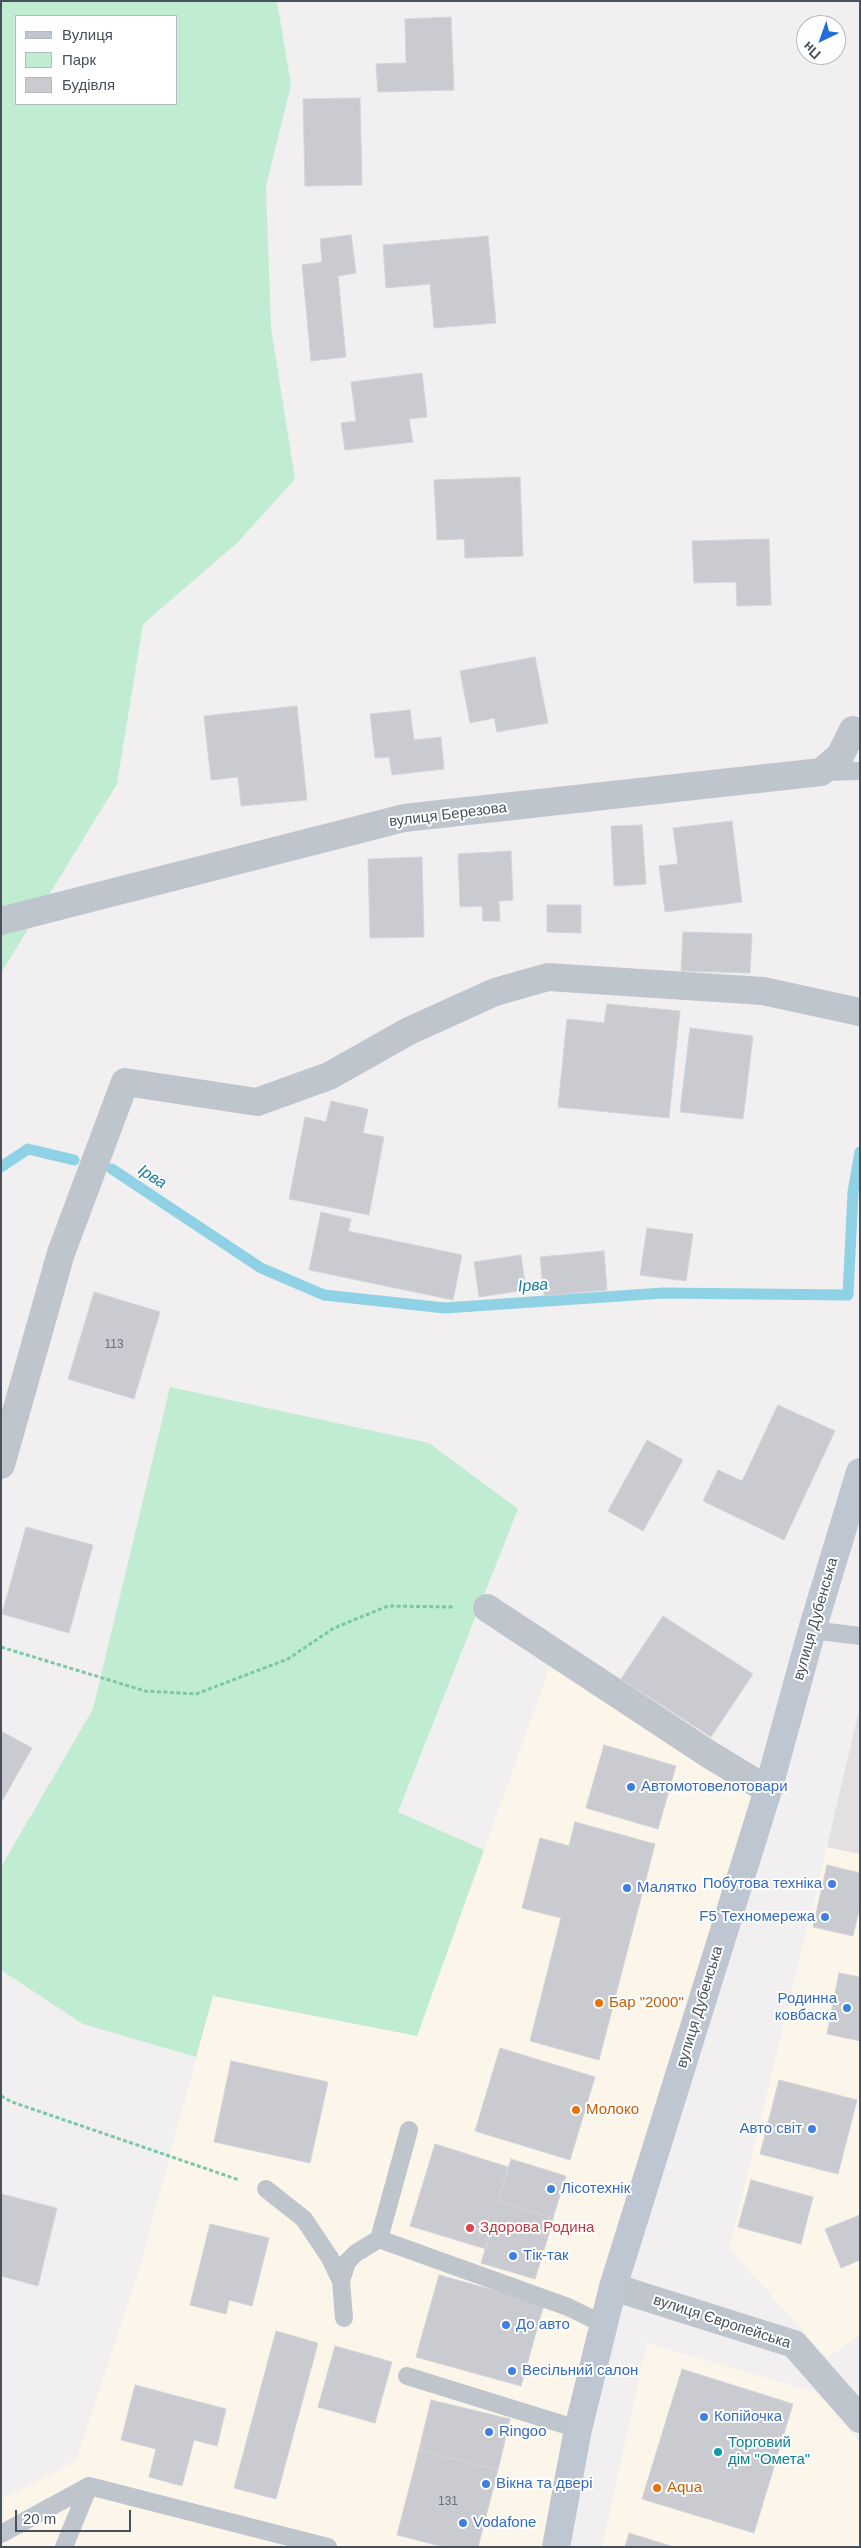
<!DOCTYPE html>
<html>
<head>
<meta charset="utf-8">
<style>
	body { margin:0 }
	#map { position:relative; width:861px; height:2548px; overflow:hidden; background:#f1efef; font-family:Helvetica,sans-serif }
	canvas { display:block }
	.frame { position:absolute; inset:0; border:2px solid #48515b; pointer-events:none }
	.legend { position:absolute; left:15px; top:15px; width:162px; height:90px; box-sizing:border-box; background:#fff; border:1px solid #b6b9bd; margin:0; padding:6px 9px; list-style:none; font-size:15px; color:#48515b }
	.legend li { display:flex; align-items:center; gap:10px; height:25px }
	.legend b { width:25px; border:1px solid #b6b9bd }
	.north { position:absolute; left:796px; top:15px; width:50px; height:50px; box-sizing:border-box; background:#fff; border:1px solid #b6b9bd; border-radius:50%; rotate:222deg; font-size:14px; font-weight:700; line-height:20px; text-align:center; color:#48515b }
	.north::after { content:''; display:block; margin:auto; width:18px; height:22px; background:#246cd6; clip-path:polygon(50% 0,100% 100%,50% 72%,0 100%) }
	.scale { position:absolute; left:15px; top:2510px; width:116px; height:22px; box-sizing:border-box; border:2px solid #48515b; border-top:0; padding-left:6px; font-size:15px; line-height:18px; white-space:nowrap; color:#48515b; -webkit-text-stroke:4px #fff; paint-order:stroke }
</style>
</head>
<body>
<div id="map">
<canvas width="861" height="2548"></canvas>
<div class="frame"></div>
<ul class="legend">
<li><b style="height:6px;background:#bdc6d1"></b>Вулиця</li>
<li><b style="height:14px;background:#c0ecd2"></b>Парк</li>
<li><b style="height:14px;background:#c9cbd1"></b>Будівля</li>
</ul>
<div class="north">Пн</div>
<div class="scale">20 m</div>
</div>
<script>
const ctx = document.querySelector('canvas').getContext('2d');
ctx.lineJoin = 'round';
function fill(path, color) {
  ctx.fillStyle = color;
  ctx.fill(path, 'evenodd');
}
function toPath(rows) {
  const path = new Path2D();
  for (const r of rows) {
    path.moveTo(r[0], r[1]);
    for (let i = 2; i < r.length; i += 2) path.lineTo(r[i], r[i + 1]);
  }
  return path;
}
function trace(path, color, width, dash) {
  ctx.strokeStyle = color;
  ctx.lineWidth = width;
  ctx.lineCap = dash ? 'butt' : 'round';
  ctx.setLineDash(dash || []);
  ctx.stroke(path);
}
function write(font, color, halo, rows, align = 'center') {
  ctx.font = font + ' Helvetica,sans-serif';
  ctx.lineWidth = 4;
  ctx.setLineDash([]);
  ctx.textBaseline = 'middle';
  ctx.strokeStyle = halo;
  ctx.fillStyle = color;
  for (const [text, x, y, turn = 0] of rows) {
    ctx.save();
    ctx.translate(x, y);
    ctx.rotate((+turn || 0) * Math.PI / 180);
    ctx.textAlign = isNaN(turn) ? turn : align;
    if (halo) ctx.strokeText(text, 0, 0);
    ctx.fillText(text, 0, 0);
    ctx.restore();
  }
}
const commercial = toPath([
	[555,1653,768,1790,613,2287,556,2547,1,2547,1,2499,76,2461,138,2273,213,1996,417,2036],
	[827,1847,860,1854,860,2335,827,2358,729,2248],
	[647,2343,818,2393,860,2442,860,2547,602,2547]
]);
const education = toPath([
	[860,1706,860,1854,827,1847]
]);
const green = toPath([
	[1,1,277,1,291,85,266,186,271,328,295,479,237,543,143,624,117,784,1,973],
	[16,16,176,16,176,104,16,104],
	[170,1387,429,1443,518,1509,398,1812,484,1850,417,2036,213,1996,196,2057,83,2024,1,1970,1,1867,93,1709]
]);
const stream = toPath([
	[1,1167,28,1149,74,1160],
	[112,1169,261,1268,324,1295,445,1308,663,1293,848,1295,853,1192,860,1152]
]);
const building = toPath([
	[451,17,454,90,378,92,376,64,406,63,405,19,451,17],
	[360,98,362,185,305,186,303,99,360,98],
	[351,235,356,273,338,276,346,357,311,361,302,265,322,262,320,239,351,235],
	[488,236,496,323,434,328,430,284,386,288,383,245,488,236],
	[422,373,427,417,409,419,413,442,345,450,341,423,356,421,351,382,422,373],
	[520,477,523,556,465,558,464,539,437,540,434,480,520,477],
	[769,539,771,605,737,606,736,582,694,583,692,541,769,539],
	[535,657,548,723,497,732,494,718,470,723,460,671,535,657],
	[297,706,307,800,241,806,238,777,211,780,204,716,297,706],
	[410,710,414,740,441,737,444,769,392,775,389,757,375,758,370,714,410,710],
	[732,821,742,902,665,912,659,866,678,864,673,828,732,821],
	[642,825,646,884,614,886,611,826,642,825],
	[511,851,513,900,499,901,500,921,483,921,482,906,460,907,458,854,511,851],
	[422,857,424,937,370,938,368,859,422,857],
	[547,905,581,905,581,933,547,932,547,905],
	[683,932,752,934,750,973,681,971,683,932],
	[607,1004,680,1011,669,1118,558,1107,567,1019,604,1023,607,1004],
	[690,1028,753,1036,743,1119,680,1112,690,1028],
	[331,1101,368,1109,363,1133,384,1137,369,1215,289,1199,305,1117,326,1122,331,1101],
	[321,1212,351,1219,348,1231,462,1255,453,1300,309,1270,321,1212],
	[647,1228,693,1234,686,1281,640,1275,647,1228],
	[604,1251,607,1290,544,1296,540,1257,604,1251],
	[521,1255,526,1290,479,1297,474,1262,521,1255],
	[94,1292,160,1312,134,1399,68,1379,94,1292],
	[778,1405,835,1431,784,1540,703,1501,718,1470,742,1481,778,1405],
	[647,1440,683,1460,643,1531,608,1511,647,1440],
	[26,1527,93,1545,69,1633,2,1614,26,1527],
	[663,1616,753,1674,711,1737,621,1679,663,1616],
	[1,1731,32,1748,1,1803,1,1731],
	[604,1745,676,1766,658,1829,586,1808,604,1745],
	[575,1822,655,1844,599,2060,530,2041,561,1918,522,1908,540,1838,569,1846,575,1822],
	[827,1865,860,1873,860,1906,853,1936,813,1927,827,1865],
	[839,1973,860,1977,860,2041,827,2034,839,1973],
	[500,2048,595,2077,570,2160,475,2131,500,2048],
	[231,2061,328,2082,310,2163,214,2142,231,2061],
	[779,2080,857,2100,838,2174,760,2154,779,2080],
	[435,2144,508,2167,498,2201,553,2218,548,2237,494,2221,486,2249,410,2226,435,2144],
	[511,2159,566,2176,553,2218,498,2201,511,2159],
	[751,2180,813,2197,801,2244,738,2227,751,2180],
	[1,2194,57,2208,38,2286,1,2276,1,2194],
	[860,2215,860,2260,841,2268,825,2229,860,2215],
	[494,2221,548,2237,535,2279,481,2263,494,2221],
	[210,2224,269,2238,252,2306,229,2300,226,2314,190,2305,210,2224],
	[439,2275,544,2304,521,2386,416,2357,439,2275],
	[276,2331,318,2343,276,2499,234,2488,276,2331],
	[335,2346,392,2362,375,2423,318,2407,335,2346],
	[682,2369,793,2404,754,2533,642,2499,682,2369],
	[135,2385,226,2409,217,2446,194,2440,182,2486,149,2477,156,2449,121,2440,135,2385],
	[431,2400,510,2419,498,2470,419,2450,431,2400],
	[419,2450,498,2470,478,2547,444,2547,397,2535,419,2450],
	[629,2533,674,2547,625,2547,629,2533]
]);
const path = toPath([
	[1,1647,145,1691,196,1694,288,1659,334,1628,388,1606,454,1607],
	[1,2096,12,2102,239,2180]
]);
const lane = toPath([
	[821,772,860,771],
	[812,1630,860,1636],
	[266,2189,304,2219,330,2258,341,2281],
	[379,2239,568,2307,603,2324],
	[344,2318,341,2281,347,2262,356,2253,379,2239,409,2130],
	[407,2376,578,2429],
	[1,2534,89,2486,328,2547],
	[64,2547,89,2486]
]);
const street = toPath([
	[1,921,404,818,821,772,840,756,853,730],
	[1,1465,61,1253,125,1082,257,1102,329,1076,409,1031,495,992,548,977,763,991,860,1012],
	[487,1608,710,1755,768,1790],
	[613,2287,794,2344,860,2419]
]);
const secondary = toPath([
	[556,2547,578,2429,613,2287,768,1790,812,1630,860,1472]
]);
const markers = [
	[631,1787,5,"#3f7fe0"],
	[832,1884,5,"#3f7fe0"],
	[627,1888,5,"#3f7fe0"],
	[825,1917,5,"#3f7fe0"],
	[599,2003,5,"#e8710a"],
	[847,2008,5,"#3f7fe0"],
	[576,2110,5,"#e8710a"],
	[812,2129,5,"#3f7fe0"],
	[551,2189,5,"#3f7fe0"],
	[470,2228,5,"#e0444e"],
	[513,2256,5,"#3f7fe0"],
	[506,2325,5,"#3f7fe0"],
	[512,2371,5,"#3f7fe0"],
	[704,2417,5,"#3f7fe0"],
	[489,2432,5,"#3f7fe0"],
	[718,2452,5,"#0f9aa8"],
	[486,2484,5,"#3f7fe0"],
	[657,2488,5,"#e8710a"],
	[463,2523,5,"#3f7fe0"]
];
const numberNames = [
	["113",114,1345],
	["131",448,2502]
];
const streetNames = [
	["вулиця Березова",448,815,-7],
	["вулиця Дубенська",816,1619,-74],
	["вулиця Дубенська",700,2007,-73],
	["вулиця Європейська",722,2322,18]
];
const shopNames = [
	["Автомотовелотовари",641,1787],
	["Побутова техніка",822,1884,"right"],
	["Малятко",637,1888],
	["F5 Техномережа",815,1917,"right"],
	["Родинна",837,1999,"right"],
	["ковбаска",837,2016,"right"],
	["Авто світ",802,2129,"right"],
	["Лісотехнік",561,2189],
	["Тік-так",523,2256],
	["До авто",516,2325],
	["Весільний салон",522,2371],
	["Копійочка",714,2417],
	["Ringoo",499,2432],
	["Вікна та двері",496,2484],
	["Vodafone",473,2523]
];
const foodNames = [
	["Бар \"2000\"",609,2003],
	["Молоко",586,2110],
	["Aqua",667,2488]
];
const healthNames = [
	["Здорова Родина",480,2228]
];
const cultureNames = [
	["Торговий",728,2443],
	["дім \"Омета\"",728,2460]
];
const waterNames = [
	["Ірва",152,1177,33],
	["Ірва",533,1286,-4]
];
fill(commercial, '#fbf6e9');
fill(education, '#e2e0e0');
fill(green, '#c0ecd2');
trace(stream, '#8fd2e6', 11);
fill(building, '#c9cbd1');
trace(building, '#d3d5da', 1);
trace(path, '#7ac8a4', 3, [4, 2.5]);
trace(lane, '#bec5cd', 18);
trace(street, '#bec5cd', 28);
trace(secondary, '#bdc6d1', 28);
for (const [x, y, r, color] of markers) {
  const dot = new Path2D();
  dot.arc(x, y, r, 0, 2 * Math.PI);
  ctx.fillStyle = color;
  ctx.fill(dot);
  trace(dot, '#fff', 2);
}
write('12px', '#687078', null, numberNames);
write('15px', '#48515b', '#fff', streetNames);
write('15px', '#366cbe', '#fff', shopNames, 'left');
write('15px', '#c56008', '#fff', foodNames, 'left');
write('15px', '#be3a42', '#fff', healthNames, 'left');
write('15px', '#0d838f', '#fff', cultureNames, 'left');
write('italic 16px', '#157fa1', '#fff', waterNames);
</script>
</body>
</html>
